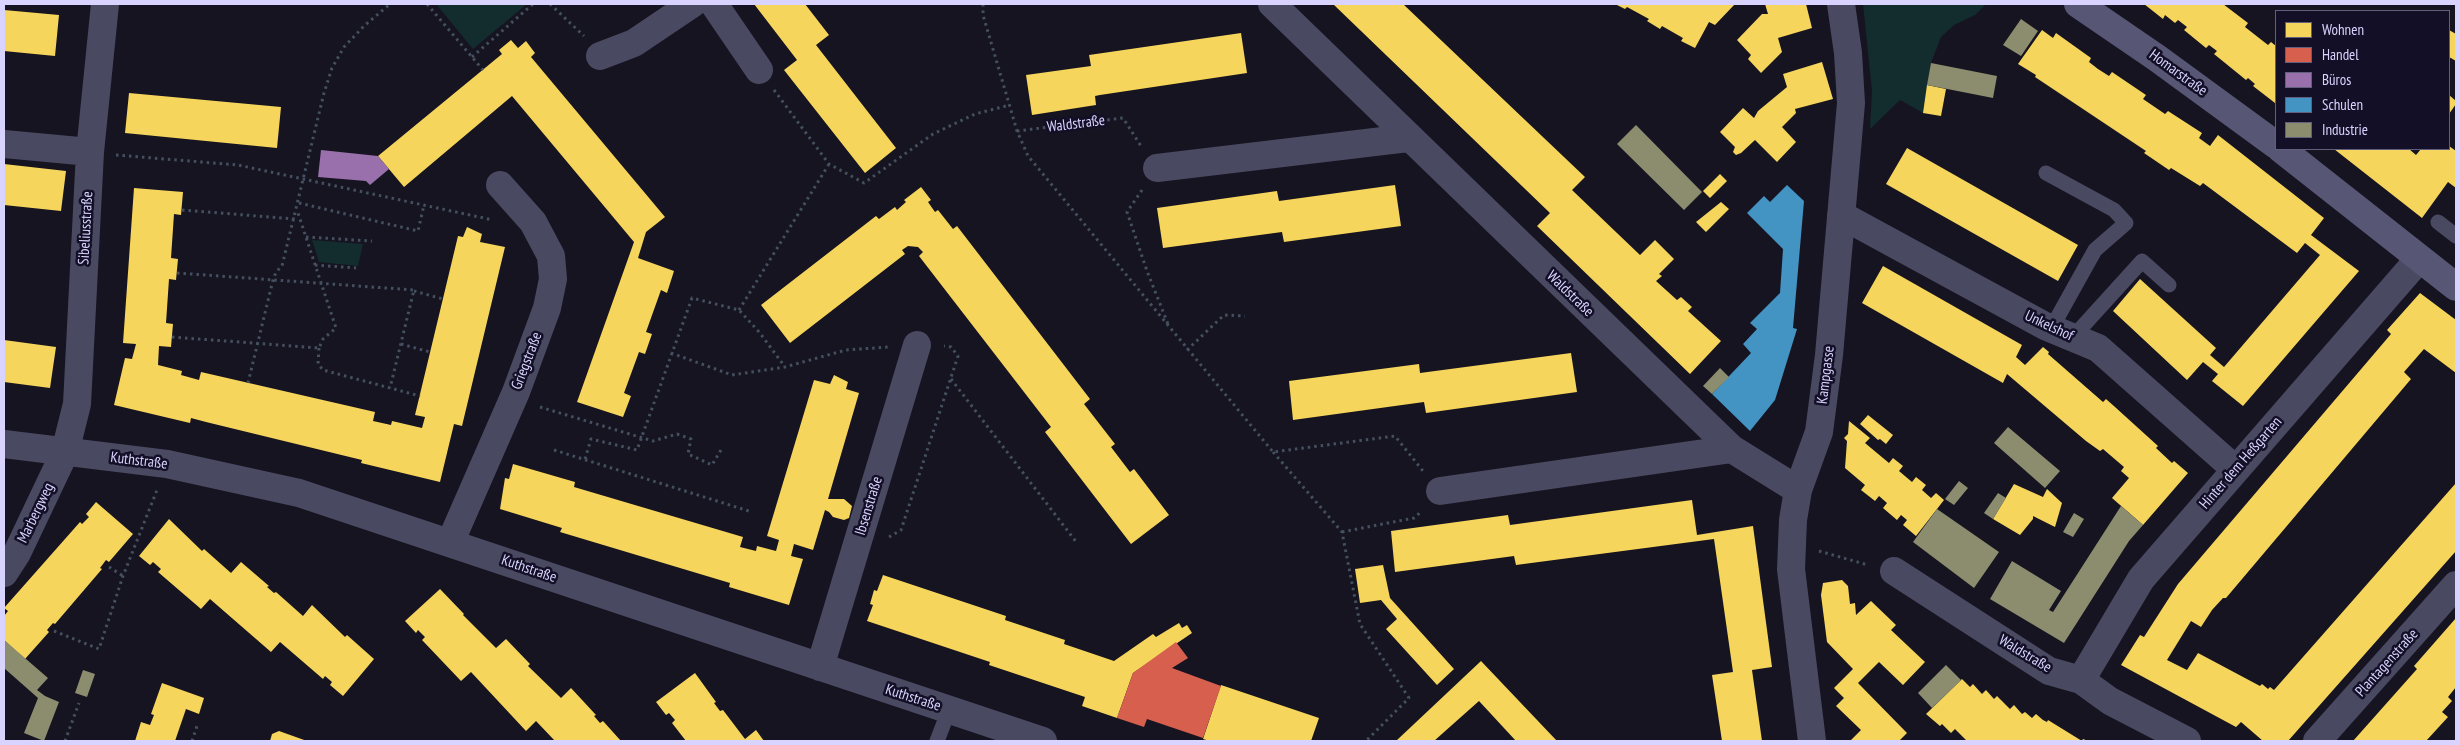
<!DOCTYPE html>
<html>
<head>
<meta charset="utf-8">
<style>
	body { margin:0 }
	#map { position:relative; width:2460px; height:745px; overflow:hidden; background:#161421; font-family:"PT Sans Narrow",sans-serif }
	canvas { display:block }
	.frame { position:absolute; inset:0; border:5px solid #d9d4ff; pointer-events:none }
	.legend { position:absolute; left:2275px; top:10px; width:175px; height:140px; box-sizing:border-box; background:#130f26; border:1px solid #625e7d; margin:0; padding:6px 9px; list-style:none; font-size:15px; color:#d9d4ff }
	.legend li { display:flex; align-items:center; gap:10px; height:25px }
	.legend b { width:25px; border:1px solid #625e7d }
</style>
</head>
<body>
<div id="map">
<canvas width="2460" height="745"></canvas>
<div class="frame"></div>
<ul class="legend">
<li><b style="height:14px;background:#f6d55c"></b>Wohnen</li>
<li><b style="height:14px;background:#d6604d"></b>Handel</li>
<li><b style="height:14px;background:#9970ab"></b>Büros</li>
<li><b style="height:14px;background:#4393c3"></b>Schulen</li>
<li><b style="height:14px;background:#8c8c6e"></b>Industrie</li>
</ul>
</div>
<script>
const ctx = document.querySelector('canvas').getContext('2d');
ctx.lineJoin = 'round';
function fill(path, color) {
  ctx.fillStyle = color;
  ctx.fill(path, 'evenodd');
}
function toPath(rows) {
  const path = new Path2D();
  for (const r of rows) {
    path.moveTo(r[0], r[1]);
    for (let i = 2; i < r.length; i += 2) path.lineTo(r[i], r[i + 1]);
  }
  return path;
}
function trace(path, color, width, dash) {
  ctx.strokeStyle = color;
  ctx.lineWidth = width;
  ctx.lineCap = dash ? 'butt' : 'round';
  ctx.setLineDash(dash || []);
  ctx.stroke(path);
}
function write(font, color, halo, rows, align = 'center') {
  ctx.font = font + ' "PT Sans Narrow",sans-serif';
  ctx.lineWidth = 5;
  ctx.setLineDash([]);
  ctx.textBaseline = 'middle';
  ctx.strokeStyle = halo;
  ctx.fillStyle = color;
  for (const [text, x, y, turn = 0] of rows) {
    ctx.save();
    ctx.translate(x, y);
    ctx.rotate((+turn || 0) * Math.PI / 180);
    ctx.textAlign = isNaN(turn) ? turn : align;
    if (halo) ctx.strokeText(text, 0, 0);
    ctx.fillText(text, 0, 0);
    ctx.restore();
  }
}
const green = toPath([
	[436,4,527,4,473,49],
	[1863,4,1986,4,1975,15,1954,25,1941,37,1931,63,1923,113,1900,100,1870,129,1872,91],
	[312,240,363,244,358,266,319,262]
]);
const homes = toPath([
	[754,4,805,4,829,35,816,45,896,148,865,173,784,70,797,60],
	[1333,4,1403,4,1585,177,1572,190,1640,255,1655,240,1674,259,1659,274,1662,276,1656,281,1677,300,1681,297,1692,307,1688,311,1721,341,1690,374,1537,226,1550,213],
	[1615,4,1735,4,1715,25,1709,22,1695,48,1681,41,1683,38,1662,26,1660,29,1647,21,1649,19,1627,7,1625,9],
	[1765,4,1806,4,1812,28,1778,38,1782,52,1761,73,1748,59,1751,55,1737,40,1762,14,1768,14],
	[2144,4,2223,4,2248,23,2245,27,2268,45,2271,42,2276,46,2276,101,2275,103,2253,86,2255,84,2248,78,2246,80,2214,54,2217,51,2209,45,2206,48,2184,30,2187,27,2178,20,2175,23,2165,15,2163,19],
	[4,10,59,15,55,56,4,51],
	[2042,30,2053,38,2056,33,2091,58,2089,62,2098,69,2109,76,2112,72,2146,95,2143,99,2165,114,2168,111,2202,133,2199,138,2210,146,2218,135,2324,218,2311,235,2359,271,2243,406,2212,381,2218,374,2203,362,2187,380,2113,311,2140,279,2216,348,2210,355,2224,367,2320,255,2305,243,2297,253,2203,183,2200,186,2171,168,2169,170,2144,153,2146,151,2035,77,2036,75,2018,64],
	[2449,30,2456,34,2456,61,2449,57],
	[1241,33,1247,73,1100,95,1095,96,1096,105,1032,115,1026,75,1091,66,1089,55],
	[511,40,518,48,526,41,535,53,531,57,665,217,646,232,638,258,674,271,667,293,661,290,646,332,652,334,645,354,639,352,624,393,631,396,623,417,577,402,634,242,512,96,404,187,378,156,502,54,499,50],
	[1822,62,1833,99,1795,109,1796,113,1782,127,1796,142,1777,162,1755,140,1741,153,1736,155,1733,152,1735,147,1720,132,1743,108,1754,118,1758,111,1787,87,1783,74],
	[1927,85,1946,89,1941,116,1923,113],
	[129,93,281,107,277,148,125,133],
	[2449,95,2456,101,2456,104,2449,114],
	[2449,146,2456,151,2456,188,2448,182,2422,218,2334,149,2409,149,2416,155,2421,149,2449,149],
	[1907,148,2078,245,2058,281,1886,184],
	[4,164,66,171,61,211,4,205],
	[1720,174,1727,181,1710,198,1703,191],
	[1395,185,1401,226,1284,242,1282,232,1163,248,1157,208,1277,191,1279,201],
	[921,187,931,200,928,202,935,212,938,210,953,229,957,226,1090,399,1084,404,1115,444,1111,447,1130,472,1134,469,1169,515,1131,544,1045,432,1051,427,919,256,923,252,918,247,908,246,902,250,905,254,790,343,761,305,876,216,879,219,895,207,897,210,906,202,904,200],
	[134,188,183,192,181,215,174,214,171,258,178,259,176,280,169,279,166,323,173,324,171,347,159,346,158,365,182,371,181,375,199,380,201,372,375,412,373,421,391,425,392,421,422,428,425,417,415,415,458,236,463,237,467,227,482,234,480,242,505,247,462,426,454,424,440,482,361,463,362,460,206,422,191,418,190,423,114,405,125,358,132,359,136,344,123,343],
	[1721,202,1729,209,1706,232,1696,222],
	[1883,266,2022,345,2016,357,2025,365,2043,347,2049,352,2048,354,2103,402,2106,399,2115,407,2158,446,2156,448,2172,463,2174,461,2188,473,2143,525,2112,498,2129,478,2121,471,2124,467,2103,449,2100,451,2086,441,2007,374,2003,383,1862,303],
	[2420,293,2456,320,2456,373,2424,349,2404,372,2411,379,2226,598,2223,598,2212,610,2201,627,2191,621,2167,660,2187,670,2198,653,2260,686,2262,684,2268,689,2270,687,2274,690,2456,483,2456,551,2288,741,2263,741,2241,722,2236,727,2121,665,2140,635,2144,637,2178,584,2391,334,2387,330],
	[4,340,56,347,50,388,4,382],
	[1571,353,1577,392,1426,413,1424,402,1293,420,1289,381,1419,364,1420,373],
	[834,375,848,382,846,389,859,393,828,499,844,499,852,506,849,518,844,520,833,517,829,512,825,510,813,550,794,544,791,556,803,559,789,605,729,587,730,583,560,532,562,528,500,509,505,478,509,479,513,464,575,482,574,487,743,537,740,547,756,551,757,546,776,551,779,540,767,536,814,380,830,384],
	[1868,415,1893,435,1886,444,1880,439,1878,440,1860,424],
	[1849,421,1870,438,1865,443,1889,463,1893,458,1903,466,1899,471,1912,482,1916,477,1926,485,1922,490,1931,498,1936,493,1944,500,1916,536,1903,525,1907,520,1901,515,1897,520,1883,508,1887,503,1879,496,1875,501,1861,490,1865,485,1845,468,1847,441,1844,438,1848,434],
	[2014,484,2043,497,2047,489,2062,503,2055,527,2033,516,2033,519,2020,535,1993,519],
	[1692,500,1697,535,1753,526,1772,667,1752,670,1762,741,1722,741,1712,675,1733,672,1714,539,1516,565,1514,556,1395,572,1391,531,1508,515,1510,525],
	[96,502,133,534,109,562,106,560,100,568,102,569,55,624,53,623,47,630,49,632,25,659,4,640,4,616,8,611,4,608,80,522,82,524,89,517,86,514],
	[169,519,202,551,204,549,231,573,241,562,269,586,267,587,274,593,276,592,303,616,312,605,345,637,347,635,374,659,343,696,330,685,332,682,325,676,323,679,280,642,271,652,210,599,201,609,158,572,161,569,153,562,150,565,139,556],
	[1383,565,1390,598,1454,669,1437,685,1386,629,1397,619,1381,600,1360,603,1355,569],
	[883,575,1006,616,1005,620,1065,640,1064,644,1114,661,1153,634,1156,637,1179,623,1182,628,1187,625,1192,633,1133,673,1117,718,1082,706,1085,697,989,665,990,662,867,621,873,605,870,604,874,590,877,591],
	[1842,580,1848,586,1850,604,1855,603,1856,615,1871,601,1896,625,1891,630,1925,662,1903,685,1879,662,1858,683,1907,733,1899,741,1850,741,1861,730,1836,706,1844,698,1834,688,1853,669,1827,642,1821,595,1823,583],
	[440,589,464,614,463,615,496,648,506,639,530,664,528,666,561,698,571,688,596,715,594,716,600,723,603,721,621,741,555,741,536,721,526,731,471,672,461,681,422,640,425,637,418,630,416,633,405,621],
	[2456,618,2456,687,2448,697,2452,701,2442,712,2448,717,2426,741,2353,741,2417,669,2414,666],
	[1481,661,1557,741,1516,741,1479,701,1434,741,1396,741],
	[695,673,716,702,714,703,720,711,723,710,745,739,756,730,764,741,686,741,672,723,675,720,669,713,666,715,656,702],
	[1962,679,1970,687,1973,684,1982,694,1986,690,1994,699,1997,696,2010,709,2014,705,2022,714,2025,712,2032,718,2036,714,2043,720,2047,722,2048,720,2082,741,2083,739,2088,741,1967,741,1955,729,1951,733,1942,724,1940,726,1926,714],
	[162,683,204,698,199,714,186,709,175,741,135,741,141,722,150,725,154,715,151,714],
	[1221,685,1319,718,1311,741,1210,741,1203,739],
	[279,731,307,741,270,741,272,734]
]);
const shops = toPath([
	[1176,642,1188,658,1172,668,1221,686,1203,738,1147,719,1144,727,1117,718,1133,673]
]);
const offices = toPath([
	[321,150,378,156,389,169,370,185,366,181,318,177]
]);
const schools = toPath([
	[1787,185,1804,201,1793,328,1797,329,1775,400,1750,431,1712,394,1751,353,1743,344,1757,329,1750,323,1780,293,1783,249,1747,213,1764,196,1770,202]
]);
const industry = toPath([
	[2021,19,2038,31,2021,56,2003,45],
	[1931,63,1997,76,1993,98,1927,85],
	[1636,125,1702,192,1684,210,1617,144],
	[1720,368,1729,377,1712,394,1703,386],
	[2008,427,2060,471,2045,488,1994,443],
	[1959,481,1968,488,1954,505,1945,499],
	[1998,493,2006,498,1993,519,1984,513],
	[2121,506,2143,525,2129,541,2064,643,1990,599,2012,561,2061,591,2049,610,2053,612],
	[1937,509,1999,552,1974,588,1913,542],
	[2074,513,2084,519,2073,537,2063,532],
	[4,640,48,678,37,690,45,696,59,702,44,741,24,733,38,698,4,668],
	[1946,665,1961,680,1932,708,1918,693],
	[83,670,95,674,87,697,75,693]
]);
const path = toPath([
	[427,4,483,70],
	[550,4,584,36],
	[983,4,983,15,1017,131,1028,156,1273,452,1395,436,1423,471],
	[472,57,533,4],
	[774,90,829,164,864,183,933,134,975,114,1010,105],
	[1017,131,1123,118,1141,146],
	[116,155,238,165,493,220],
	[1142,190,1127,212,1147,271,1168,324],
	[299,203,418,231,424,205],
	[182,210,295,219],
	[306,237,372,241],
	[315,265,356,268],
	[177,273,414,290,390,388],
	[414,291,443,299],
	[739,310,829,164],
	[172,337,319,348,323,339,336,328,297,210],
	[401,344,430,352],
	[319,348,318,364,323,370,420,396],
	[1187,350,1224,315,1245,316],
	[671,353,732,375,785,367,846,350,888,347],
	[951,379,1077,543],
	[248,383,273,280,276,272,282,266,324,93,332,68,344,47,364,26,390,4],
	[540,407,653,441,677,434,691,439,688,454,712,465,721,450],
	[554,450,752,512],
	[1273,452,1342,532,1360,624,1409,698,1366,741],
	[585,459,591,439,637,450,692,298,739,310,760,333,785,367],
	[1342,532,1414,518,1422,511],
	[889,537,901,530,958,356,951,347,944,346],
	[1819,551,1868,565],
	[109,567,123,576],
	[54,631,99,649,123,576,157,490],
	[65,741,79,703],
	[192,741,198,723]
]);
const lane = toPath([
	[2046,173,2114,210,2126,223,2095,250,2051,329],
	[2438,222,2456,236],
	[2073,337,2142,261,2169,285],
	[937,741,949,710]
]);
const street = toPath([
	[714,4,759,70],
	[1272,4,1732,449,1798,490],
	[600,56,634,43,692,4],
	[4,144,90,152],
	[1157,168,1408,138],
	[1841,215,2045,326,2098,348,2235,469],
	[4,444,167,464,299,493,1043,741],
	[1440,491,1732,449],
	[450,543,516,392,547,308,553,279,551,256,533,222,500,185],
	[1894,571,2049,671,2081,680,2110,701,2187,741],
	[4,573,17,553,65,452,77,404,90,152,105,4],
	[820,667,917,345],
	[2081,680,2141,579,2419,259],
	[1812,741,1791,569,1793,520,1798,490,1819,432,1829,355,1851,103,1848,53,1841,4],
	[2317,741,2456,585]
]);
const secondary = toPath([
	[2078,4,2157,58,2276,145],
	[2281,149,2456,287]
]);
const streetNames = [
	["Homarstraße",2178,73,36],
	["Waldstraße",1076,124,-7],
	["Sibeliusstraße",86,228,-87],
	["Waldstraße",1570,294,44],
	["Unkelshof",2049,326,25],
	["Griegstraße",527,361,-69],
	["Kampgasse",1826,375,-83],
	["Kuthstraße",139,461,7],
	["Hinter dem Heßgarten",2241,463,-49],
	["Ibsenstraße",869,506,-73],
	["Marbergweg",36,513,-64],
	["Kuthstraße",529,569,19],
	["Waldstraße",2025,654,31],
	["Plantagenstraße",2387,663,-48],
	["Kuthstraße",913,698,18]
];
fill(green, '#132c2d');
fill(homes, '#f6d55c');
fill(shops, '#d6604d');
fill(offices, '#9970ab');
fill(schools, '#4393c3');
fill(industry, '#8c8c6e');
trace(path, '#44505f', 3, [2.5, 4]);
trace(lane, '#4a4962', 15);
trace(street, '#4a4962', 28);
trace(secondary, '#575674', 28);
write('15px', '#d9d4ff', '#130f26', streetNames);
</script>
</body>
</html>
